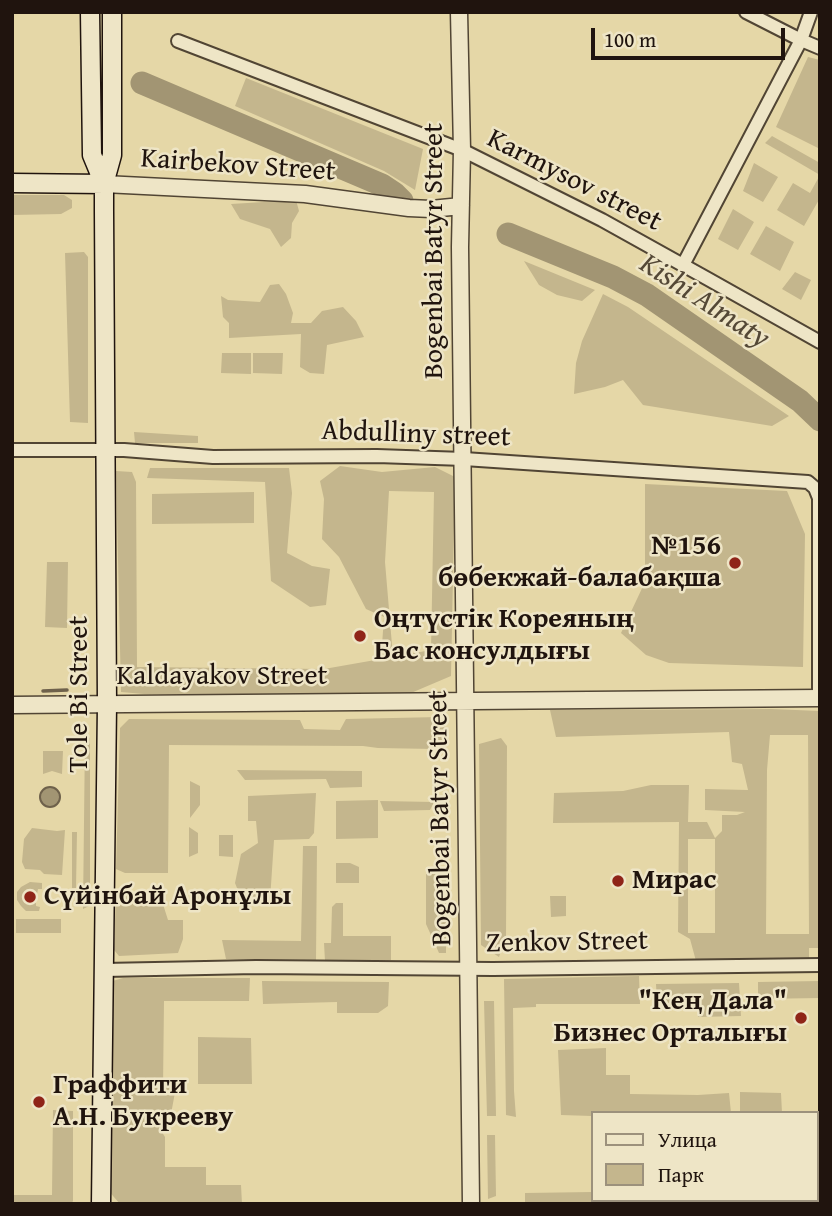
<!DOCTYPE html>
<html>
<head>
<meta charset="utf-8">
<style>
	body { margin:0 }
	#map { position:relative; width:832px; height:1216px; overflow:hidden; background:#e5d7a7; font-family:"Gentium Book Plus",serif }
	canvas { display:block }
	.frame { position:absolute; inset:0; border:14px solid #20140e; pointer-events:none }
	.legend { position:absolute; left:591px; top:1111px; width:228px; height:91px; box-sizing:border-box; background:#eee5c6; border:2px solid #9c917c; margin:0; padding:9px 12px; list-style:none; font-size:21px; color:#20140e }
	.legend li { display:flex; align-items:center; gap:14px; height:35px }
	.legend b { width:35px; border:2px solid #9c917c }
	.scale { position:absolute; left:591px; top:28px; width:194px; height:32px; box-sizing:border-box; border:4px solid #20140e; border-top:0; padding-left:9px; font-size:21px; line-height:24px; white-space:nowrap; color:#20140e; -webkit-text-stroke:5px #eee5c6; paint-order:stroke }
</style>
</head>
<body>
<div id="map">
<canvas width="832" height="1216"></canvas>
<div class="frame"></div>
<ul class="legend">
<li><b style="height:9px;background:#eee5c6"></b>Улица</li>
<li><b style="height:19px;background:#c4b68d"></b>Парк</li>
</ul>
<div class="scale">100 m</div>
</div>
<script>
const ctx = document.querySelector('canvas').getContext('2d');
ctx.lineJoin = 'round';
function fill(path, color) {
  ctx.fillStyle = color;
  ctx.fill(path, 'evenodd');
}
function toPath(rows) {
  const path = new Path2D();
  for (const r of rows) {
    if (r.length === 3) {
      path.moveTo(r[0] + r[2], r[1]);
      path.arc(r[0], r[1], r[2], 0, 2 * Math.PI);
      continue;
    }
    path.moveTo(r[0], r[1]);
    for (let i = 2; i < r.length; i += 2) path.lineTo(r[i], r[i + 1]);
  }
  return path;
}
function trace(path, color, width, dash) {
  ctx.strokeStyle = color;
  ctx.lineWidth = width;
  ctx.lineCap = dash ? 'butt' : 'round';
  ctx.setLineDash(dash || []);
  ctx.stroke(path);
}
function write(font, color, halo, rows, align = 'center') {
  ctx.font = font + ' "Gentium Book Plus",serif';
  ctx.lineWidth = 5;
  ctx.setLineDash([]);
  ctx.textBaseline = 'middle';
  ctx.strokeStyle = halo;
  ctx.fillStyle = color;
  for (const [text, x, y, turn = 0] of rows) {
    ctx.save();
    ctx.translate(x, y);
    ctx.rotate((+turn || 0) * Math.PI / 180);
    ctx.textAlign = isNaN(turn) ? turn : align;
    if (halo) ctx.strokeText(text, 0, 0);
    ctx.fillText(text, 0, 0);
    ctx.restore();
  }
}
const green = toPath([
	[808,57,820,60,820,149,776,127],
	[246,78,423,149,415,190,384,171,235,106],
	[772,136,820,163,820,198,804,226,777,210,793,183,810,193,820,175,765,143],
	[754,163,778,177,763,202,743,191],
	[12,195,64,195,72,200,72,208,61,214,12,215],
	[296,200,299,211,292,223,291,238,281,247,270,229,240,219,231,204],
	[733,209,754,222,738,250,718,239],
	[766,226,794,242,780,271,750,254],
	[84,252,88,257,88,423,70,422,65,253],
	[524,261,595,290,582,301,557,295,539,285],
	[795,272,811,280,801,300,782,289],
	[279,284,286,294,293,313,291,323,311,323,322,311,343,307,356,321,364,337,327,345,324,374,310,373,300,367,301,334,229,338,229,323,223,317,221,296,228,300,260,302,270,285],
	[603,294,628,307,789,416,772,426,643,405,623,380,605,387,574,394,576,363,582,341],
	[222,353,251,353,251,374,221,373],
	[253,353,283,353,282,374,253,373],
	[134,432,198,436,198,443,135,443],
	[340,466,382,472,435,467,455,477,451,676,411,693,370,695,144,694,121,692,116,471,132,472,136,482,137,667,324,669,381,659,384,617,366,609,339,557,322,539,324,499,320,481],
	[389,491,434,492,431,650,393,657,385,562],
	[150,468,289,468,292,493,287,553,312,566,330,569,326,605,310,607,271,581,265,482,147,478],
	[645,484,787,491,805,534,803,667,669,663,646,655,621,633,645,582],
	[254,492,254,523,152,524,152,494],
	[47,562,68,562,67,628,45,627],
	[771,709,820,711,820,948,809,948,809,959,696,961,690,939,678,932,679,822,553,823,554,793,623,791,651,785,689,785,688,822,707,822,715,838,722,831,722,815,737,815,745,812,705,810,705,789,748,790,742,764,732,762,729,732,556,737,550,710],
	[770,735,808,735,809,934,766,934,767,770],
	[688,839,715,839,715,933,688,933],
	[440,717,447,730,441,743,434,749,378,748,363,746,169,745,168,873,125,873,116,869,120,728,129,719,300,720,304,729,340,730,346,719],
	[85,735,90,738,90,898,89,906,83,909],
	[501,738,507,746,506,937,499,957,481,945,479,744],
	[43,751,63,751,62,774,52,771,43,774],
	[237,770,362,771,362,787,330,788,326,779,245,780],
	[190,781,200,786,200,805,190,818],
	[316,793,314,833,309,839,274,840,270,900,241,898,235,883,241,854,258,843,256,821,248,821,248,796],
	[378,800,378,838,336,839,336,801],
	[380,801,434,802,430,810,384,811],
	[189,827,198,833,198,853,189,857],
	[32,828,57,831,65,830,62,875,44,874,40,870,25,869,22,862,24,839],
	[72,832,77,832,76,888,72,888],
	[219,835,233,835,233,857,219,856],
	[303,846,317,846,316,960,226,959,222,940,301,941],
	[336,863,350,863,359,867,359,883,336,883],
	[426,874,446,874,446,953,439,953,426,924],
	[30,882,42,883,42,889,38,889,37,894,28,894,28,900,36,901,36,906,40,907,39,911,26,911,21,906,17,900,17,892,21,887],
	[116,891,130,891,130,898,161,898,168,920,183,920,183,939,178,953,119,956,114,950],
	[550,896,566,896,566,916,551,917],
	[336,903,343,903,343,936,391,936,391,960,325,961,324,943,331,943,332,907],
	[16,919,61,919,61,933,16,933],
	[639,976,640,1004,536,1004,536,1007,513,1008,514,1091,516,1117,506,1115,504,979],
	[123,978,250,978,249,1001,164,1001,163,1087,176,1087,171,1114,155,1121,165,1137,165,1167,206,1167,206,1185,241,1185,242,1204,120,1204,107,1189,109,982],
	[262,981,389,982,388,1006,378,1013,337,1013,337,1002,263,1004],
	[820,981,820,998,758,999,758,982],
	[739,983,741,1016,698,1017,698,1003,657,1003,656,984],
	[484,1001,494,1001,496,1116,487,1116],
	[198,1037,251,1038,252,1084,198,1084],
	[606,1048,606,1075,630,1075,630,1094,698,1095,729,1093,731,1113,592,1113,592,1116,561,1115,558,1050],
	[740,1092,781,1093,782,1113,740,1113],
	[53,1110,73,1111,73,1201,71,1204,12,1204,12,1195,52,1195],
	[487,1135,495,1135,496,1196,488,1199],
	[592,1192,592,1200,725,1200,725,1203,525,1203,525,1193]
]);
const water = toPath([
	[50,797,10]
]);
const stream = toPath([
	[43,691,67,690]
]);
const river = toPath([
	[142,83,382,185,394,193,402,201],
	[508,234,613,277,647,295,800,401,820,420]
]);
const minor = toPath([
	[746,12,801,40,820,48],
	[178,41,462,150,602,220,708,279,820,342],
	[683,265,801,40,811,12],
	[12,450,124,450,213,457,377,456,464,459,808,482,815,488,819,498,819,698],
	[104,970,256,967,493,969,820,965]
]);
const tertiary = toPath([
	[459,12,462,150,460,247,471,1204],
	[104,184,305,194,409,208,431,209,461,206],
	[12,705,820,698]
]);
const secondary = toPath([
	[90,12,92,155,104,184],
	[12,183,104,184],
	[101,1204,107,704,104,211,104,184,112,155,112,12]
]);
const markers = [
	[735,563,7,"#8f2418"],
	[360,636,7,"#8f2418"],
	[618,881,7,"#8f2418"],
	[30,897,7,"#8f2418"],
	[801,1018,7,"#8f2418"],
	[39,1102,7,"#8f2418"]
];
const streetNames = [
	["Kairbekov Street",238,166,4],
	["Karmysov street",574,181,27],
	["Bogenbai Batyr Street",435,251,-90],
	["Abdulliny street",416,435,2],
	["Kaldayakov Street",222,677],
	["Tole Bi Street",80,694,-90],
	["Bogenbai Batyr Street",441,818,-91],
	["Zenkov Street",567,943,-1]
];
const poiNames = [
	["№156",721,547,"right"],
	["бөбекжай-балабақша",721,579,"right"],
	["Оңтүстік Кореяның",374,620],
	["Бас консулдығы",374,652],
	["Мирас",632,881],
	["Сүйінбай Аронұлы",44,897],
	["\"Кең Дала\"",787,1002,"right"],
	["Бизнес Орталығы",787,1034,"right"],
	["Граффити",53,1086],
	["А.Н. Букрееву",53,1118]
];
const waterNames = [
	["Kіshі Almaty",704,302,33]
];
fill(green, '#c4b68d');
fill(water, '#a29573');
trace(water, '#6e614b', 2);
trace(stream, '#6e614b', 3.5);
trace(river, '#a29573', 23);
trace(minor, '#514534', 16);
trace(tertiary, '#514534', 19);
trace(secondary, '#20140e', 21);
trace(minor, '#eee5c6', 12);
trace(tertiary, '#eee5c6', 16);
trace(secondary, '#eee5c6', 18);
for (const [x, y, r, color] of markers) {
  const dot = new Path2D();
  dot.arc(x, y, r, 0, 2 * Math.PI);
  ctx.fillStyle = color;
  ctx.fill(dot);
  trace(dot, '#eee5c6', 2.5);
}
write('28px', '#20140e', '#eee5c6', streetNames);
write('bold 28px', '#20140e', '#eee5c6', poiNames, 'left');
write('italic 30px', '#544836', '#eee5c6', waterNames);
</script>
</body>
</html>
